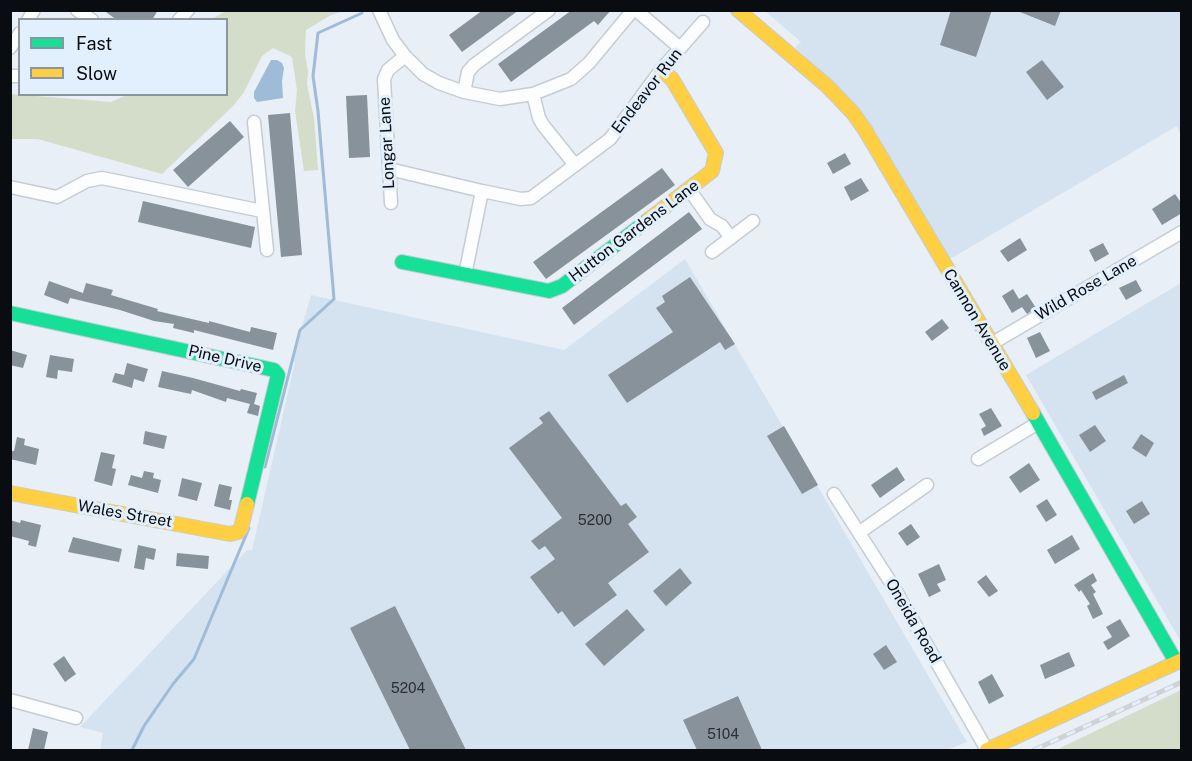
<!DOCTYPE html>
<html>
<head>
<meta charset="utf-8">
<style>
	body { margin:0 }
	#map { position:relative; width:1192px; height:761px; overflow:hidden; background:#e8eff6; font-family:"Public Sans",sans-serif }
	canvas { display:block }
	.frame { position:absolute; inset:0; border:12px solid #090d11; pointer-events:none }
	.legend { position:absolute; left:18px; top:18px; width:210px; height:78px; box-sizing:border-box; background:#e2effc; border:2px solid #8b959e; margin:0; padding:8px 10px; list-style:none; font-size:18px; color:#090d11 }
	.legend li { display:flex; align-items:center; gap:12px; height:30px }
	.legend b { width:30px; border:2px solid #8b959e }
</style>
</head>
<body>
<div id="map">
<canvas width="1192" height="761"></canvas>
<div class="frame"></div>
<ul class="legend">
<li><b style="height:8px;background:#16e098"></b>Fast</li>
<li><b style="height:8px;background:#ffcf43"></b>Slow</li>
</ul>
</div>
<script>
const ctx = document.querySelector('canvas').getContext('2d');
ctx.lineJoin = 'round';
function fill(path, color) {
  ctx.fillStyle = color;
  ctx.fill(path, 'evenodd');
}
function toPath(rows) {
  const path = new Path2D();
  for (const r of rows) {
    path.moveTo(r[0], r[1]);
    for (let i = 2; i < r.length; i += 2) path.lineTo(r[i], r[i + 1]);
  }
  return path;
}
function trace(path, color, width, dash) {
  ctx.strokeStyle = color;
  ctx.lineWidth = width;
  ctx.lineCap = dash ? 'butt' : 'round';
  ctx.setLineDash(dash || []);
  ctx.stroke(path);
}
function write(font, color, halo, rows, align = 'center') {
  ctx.font = font + ' "Public Sans",sans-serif';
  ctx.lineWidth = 6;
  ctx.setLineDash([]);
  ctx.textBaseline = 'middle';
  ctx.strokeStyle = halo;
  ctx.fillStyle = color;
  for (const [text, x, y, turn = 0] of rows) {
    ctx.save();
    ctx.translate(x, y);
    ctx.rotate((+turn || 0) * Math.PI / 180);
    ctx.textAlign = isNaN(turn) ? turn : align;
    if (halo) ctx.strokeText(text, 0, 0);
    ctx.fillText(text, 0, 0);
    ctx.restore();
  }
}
const built = toPath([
	[765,11,1181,11,1181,136,1177,126,950,259,855,105,795,47,801,42],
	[685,259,967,742,947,750,100,750,103,733,80,727,247,550,252,550,295,362,292,361,311,295,564,350],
	[1181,283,1181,639,1180,640,1026,375]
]);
const green = toPath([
	[226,11,344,11,331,15,306,30,305,53,308,72,307,84,314,118,318,170,304,171,295,111,297,90,292,57,273,48,262,56,244,92,234,105,162,174,38,139,11,139,11,94,111,102,127,95,226,94,226,20,212,19],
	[1181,690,1181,750,1059,750,1060,748]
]);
const water = toPath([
	[271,60,277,60,282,63,284,68,282,81,283,98,257,102,254,98,254,92]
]);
const stream = toPath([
	[265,467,300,330,334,299,318,111,313,76,318,33,362,13],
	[132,750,144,726,173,684,194,659,249,528]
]);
const building = toPath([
	[103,10,158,10,152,20,117,20],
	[483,10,519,10,462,52,449,35],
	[572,10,611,10,598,25,594,21,511,82,498,64],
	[951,10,992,10,976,57,940,45],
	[1015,10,1061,10,1055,26],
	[1042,60,1064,87,1047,100,1026,72],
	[367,95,370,157,349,158,346,96],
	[290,113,302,255,281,257,268,115],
	[230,121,244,137,188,187,173,170],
	[845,153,851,164,833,174,827,163],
	[662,168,675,185,546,279,533,262],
	[861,178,869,191,851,201,844,187],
	[1175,194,1182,204,1182,213,1162,225,1152,209],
	[143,201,255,227,251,248,138,222],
	[689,212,702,229,574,325,562,308],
	[1020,238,1027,250,1008,262,1000,251],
	[1103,243,1109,254,1095,262,1089,250],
	[690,277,735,344,725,350,720,342,627,403,608,375,673,332,656,308,665,302,662,296],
	[1136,280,1142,291,1126,300,1119,288],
	[49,281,83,293,86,283,113,290,111,295,158,309,157,311,209,323,209,321,250,332,251,327,277,333,273,350,194,330,194,333,173,328,174,324,154,321,120,310,70,298,68,304,44,295],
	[1013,289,1019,299,1027,294,1036,308,1027,314,1022,307,1012,313,1002,296],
	[942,319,949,328,932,341,925,332],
	[1040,332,1050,351,1036,358,1027,338],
	[10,350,27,355,23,368,10,365],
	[50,355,74,359,72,372,58,370,57,379,46,377],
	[127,363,148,369,144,382,134,379,132,388,112,382,115,373,124,375],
	[162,371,193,378,240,391,241,389,257,393,254,404,260,406,258,416,247,413,250,404,227,398,226,402,192,390,191,394,158,387],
	[1124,375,1128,383,1096,400,1092,392],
	[991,408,1002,426,984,436,981,429,986,426,979,414],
	[549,411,621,506,626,503,637,517,628,524,649,552,608,583,617,595,574,627,562,611,558,614,530,577,555,559,545,546,539,550,531,541,562,518,509,448,543,423,539,418],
	[1095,425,1106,441,1090,452,1079,435],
	[784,426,818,485,802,494,767,436],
	[145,431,167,436,164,449,143,444],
	[1141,434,1154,443,1146,457,1132,448],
	[17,437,25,439,24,445,39,449,36,465,10,459,10,451,14,451],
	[101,452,115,455,112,468,116,469,112,486,94,481],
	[1029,463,1040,480,1020,493,1009,477],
	[897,467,905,480,880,498,871,485],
	[144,471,154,473,153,478,161,480,158,493,128,485,131,475,142,478],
	[182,478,202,483,197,501,178,496],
	[219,484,232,487,229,500,232,500,230,510,214,506],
	[1047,499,1057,515,1046,522,1036,506],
	[1142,501,1150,514,1134,524,1126,511],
	[10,520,20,523,21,520,41,525,36,547,28,545,29,541,10,536],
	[911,524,920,537,907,546,898,533],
	[1072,535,1080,549,1055,564,1047,550],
	[73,537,122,549,119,562,68,552],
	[138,545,156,549,154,560,146,558,144,570,134,568],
	[177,553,209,556,208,569,176,566],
	[939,564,946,580,937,584,941,591,929,597,918,574],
	[680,568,692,583,666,606,653,591],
	[1093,573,1097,581,1091,585,1096,592,1093,594,1103,614,1093,619,1087,606,1090,604,1081,590,1079,592,1074,585],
	[986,575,998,591,989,597,977,582],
	[395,606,466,750,410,750,350,628],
	[627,609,645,630,604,666,585,644],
	[1120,619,1130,636,1108,650,1103,642,1112,637,1106,627],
	[886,645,897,662,884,670,873,654],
	[1069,652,1075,666,1045,679,1040,665],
	[64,656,76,674,65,682,53,664],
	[992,674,1004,696,989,704,978,682],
	[738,696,762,750,697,750,683,720],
	[33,728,48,732,44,750,28,750]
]);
const street = toPath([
	[77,10,92,20],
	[379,10,393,40,405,56,423,74,439,83,464,92,500,99,533,94,571,79,589,63,633,10],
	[636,10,680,48],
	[28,20,34,10],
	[179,20,188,10],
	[10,48,20,33],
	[10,76,20,76],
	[464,92,468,72,474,65,549,10],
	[533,94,539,118,543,125,575,165],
	[254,122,267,250],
	[389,169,482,191,521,199,531,198,610,139,661,70,703,22],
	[10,187,57,197,87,181,102,178,262,211],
	[689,189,710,219,722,226,731,238],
	[391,203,384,79,388,70,405,56],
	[712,252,753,221],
	[465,275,482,191],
	[991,344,1182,232],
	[978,459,1038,423],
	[834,494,893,586,987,750],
	[860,532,927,485],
	[10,700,76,718]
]);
const fast = toPath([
	[402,262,549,291,562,286,648,220],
	[10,313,274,370,278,375,247,504],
	[1033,413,1176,662]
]);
const slow = toPath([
	[738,10,827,86,853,113,865,130,1033,413],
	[648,220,712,171,716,153,672,79,661,70],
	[10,493,230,534,238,532,241,528,247,504],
	[987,750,1182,660]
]);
const rail = toPath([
	[1034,750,1182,682]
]);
const numberNames = [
	["5200",595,521],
	["5204",408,689],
	["5104",723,735]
];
const streetNames = [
	["Endeavor Run",647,91,-52],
	["Longar Lane",387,143,-93],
	["Hutton Gardens Lane",634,231,-37],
	["Wild Rose Lane",1086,288,-30],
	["Cannon Avenue",977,320,59],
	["Pine Drive",225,359,13],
	["Wales Street",125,514,10],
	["Oneida Road",913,621,60]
];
fill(built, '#d5e3f0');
fill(green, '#d4ddc9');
fill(water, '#9ebcd7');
trace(stream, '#9ebcd7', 3);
fill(building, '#88929b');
trace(street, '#c6ccd2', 15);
trace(fast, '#c6ccd2', 16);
trace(slow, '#c6ccd2', 16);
trace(street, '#fcfdfe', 12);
trace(fast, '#16e098', 14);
trace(slow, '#ffcf43', 14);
trace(rail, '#cfd2d4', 5);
trace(rail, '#e2effc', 3, [9]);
write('14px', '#292e34', null, numberNames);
write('16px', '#090d11', '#e2effc', streetNames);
</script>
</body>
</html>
